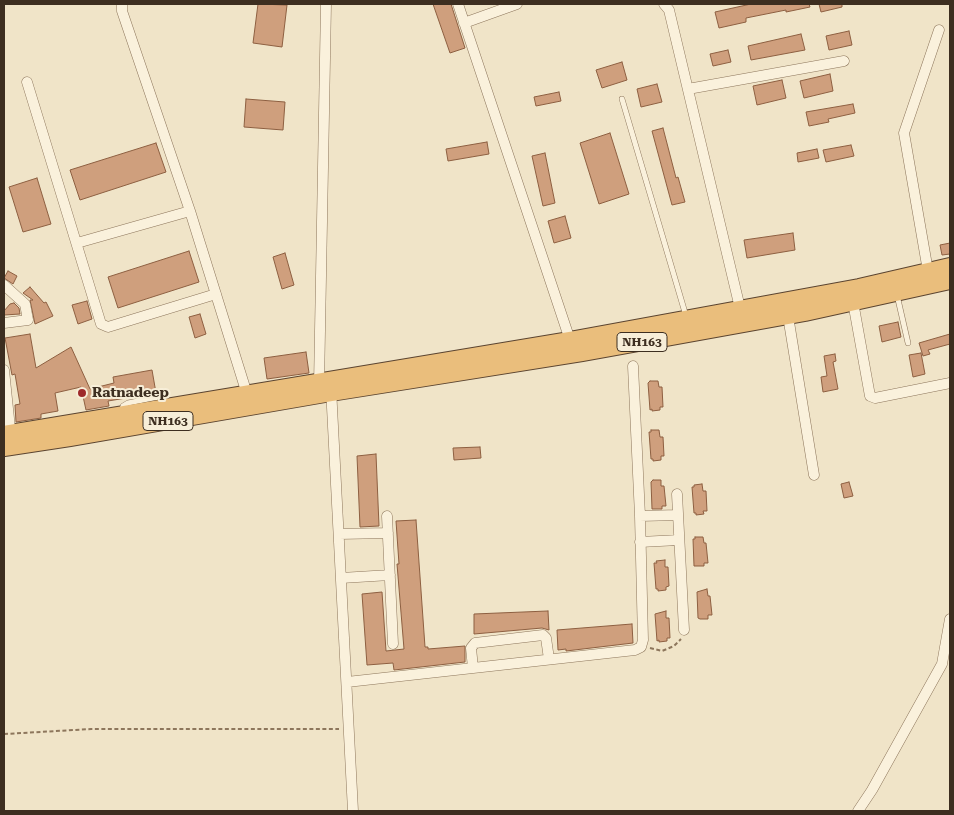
<!DOCTYPE html>
<html>
<head>
<meta charset="utf-8">
<style>
	body { margin:0 }
	#map { position:relative; width:954px; height:815px; overflow:hidden; background:#f0e4c8; font-family:"Roboto Serif",serif }
	canvas { display:block }
	.frame { position:absolute; inset:0; border:5px solid #3d2e20; pointer-events:none }
</style>
</head>
<body>
<div id="map">
<canvas width="954" height="815"></canvas>
<div class="frame"></div>
</div>
<script>
const ctx = document.querySelector('canvas').getContext('2d');
ctx.lineJoin = 'round';
function fill(path, color) {
  ctx.fillStyle = color;
  ctx.fill(path, 'evenodd');
}
function toPath(rows) {
  const path = new Path2D();
  for (const r of rows) {
    path.moveTo(r[0], r[1]);
    for (let i = 2; i < r.length; i += 2) path.lineTo(r[i], r[i + 1]);
  }
  return path;
}
function trace(path, color, width, dash) {
  ctx.strokeStyle = color;
  ctx.lineWidth = width;
  ctx.lineCap = dash ? 'butt' : 'round';
  ctx.setLineDash(dash || []);
  ctx.stroke(path);
}
function write(font, color, halo, rows, align = 'center') {
  ctx.font = font + ' "Roboto Serif",serif';
  ctx.lineWidth = 4;
  ctx.setLineDash([]);
  ctx.textBaseline = 'middle';
  ctx.strokeStyle = halo;
  ctx.fillStyle = color;
  for (const [text, x, y, turn = 0] of rows) {
    ctx.save();
    ctx.translate(x, y);
    ctx.rotate((+turn || 0) * Math.PI / 180);
    ctx.textAlign = isNaN(turn) ? turn : align;
    if (halo) ctx.strokeText(text, 0, 0);
    ctx.fillText(text, 0, 0);
    ctx.restore();
  }
}
const building = toPath([
	[258,4,287,5,282,47,253,43,258,4],
	[433,4,451,4,465,48,450,53,433,4],
	[751,4,809,4,810,7,786,12,786,10,746,18,746,22,719,28,715,12,751,4],
	[819,4,842,4,842,7,821,12,819,4],
	[849,31,852,45,829,50,826,36,849,31],
	[801,34,805,50,751,60,748,46,801,34],
	[728,50,731,62,713,66,710,54,728,50],
	[622,62,627,80,602,88,596,70,622,62],
	[830,74,833,91,804,98,800,81,830,74],
	[782,80,786,98,757,105,753,86,782,80],
	[657,84,662,102,641,107,637,89,657,84],
	[559,92,561,101,536,106,534,97,559,92],
	[246,99,285,102,283,130,244,127,246,99],
	[853,104,855,113,828,119,829,122,809,126,806,112,853,104],
	[663,128,676,178,678,177,685,202,672,205,652,131,663,128],
	[610,133,629,194,599,204,580,143,610,133],
	[487,142,489,154,448,161,446,149,487,142],
	[156,143,166,172,80,200,70,170,156,143],
	[851,145,854,156,826,162,823,150,851,145],
	[817,149,819,158,798,162,797,153,817,149],
	[545,153,555,203,543,206,532,156,545,153],
	[37,178,51,224,23,232,9,187,37,178],
	[565,216,571,238,554,243,548,221,565,216],
	[793,233,795,250,747,258,744,240,793,233],
	[950,243,950,254,942,255,940,245,950,243],
	[189,251,199,282,118,308,108,277,189,251],
	[285,253,294,285,282,289,273,257,285,253],
	[8,271,17,276,13,284,4,278,8,271],
	[30,287,44,303,46,302,53,316,35,324,30,300,33,300,23,293,30,287],
	[87,301,92,319,78,324,72,305,87,301],
	[14,303,19,308,20,314,4,315,4,311,10,304,14,303],
	[200,314,206,334,195,338,189,317,200,314],
	[898,322,901,337,882,342,879,326,898,322],
	[30,334,36,368,71,347,90,389,114,383,113,377,152,370,156,393,108,401,109,406,86,410,81,387,55,393,58,411,41,414,41,418,16,422,15,405,20,404,15,374,12,375,5,338,30,334],
	[950,334,950,344,928,350,930,354,923,356,919,343,950,334],
	[306,352,309,373,267,379,264,358,306,352],
	[921,353,925,374,913,377,909,355,921,353],
	[835,354,836,361,833,362,838,389,823,392,821,377,827,376,824,356,835,354],
	[650,381,658,381,659,387,662,387,663,407,660,407,660,410,652,411,652,409,650,410,648,383,650,381],
	[651,430,659,430,660,437,663,437,664,456,661,456,661,460,653,461,653,459,651,459,649,432,651,432,651,430],
	[480,447,481,458,454,460,453,448,480,447],
	[376,454,379,526,360,527,357,456,376,454],
	[653,480,661,480,661,486,664,486,666,506,662,506,662,509,652,509,651,482,653,480],
	[849,482,853,496,844,498,841,484,849,482],
	[702,484,703,491,706,491,707,511,703,511,704,514,696,515,696,513,694,513,692,487,694,487,694,485,702,484],
	[416,520,425,647,428,647,428,649,465,646,465,662,394,670,393,663,367,665,362,594,382,592,386,651,404,649,397,564,399,564,396,521,416,520],
	[695,537,703,537,704,543,706,543,708,563,704,563,704,566,694,566,693,539,695,539,695,537],
	[665,560,665,567,668,567,669,586,666,587,666,590,658,591,658,589,656,589,654,563,657,563,656,561,665,560],
	[707,589,708,596,710,596,712,615,708,615,708,619,700,619,698,618,697,592,707,589],
	[548,611,549,630,542,628,474,634,474,614,548,611],
	[666,611,666,618,669,618,670,638,667,638,667,641,659,642,659,640,657,641,655,614,666,611],
	[632,624,633,643,566,651,566,649,558,650,557,630,632,624]
]);
const path = toPath([
	[650,648,662,651,674,646,681,639],
	[4,734,91,729,339,729]
]);
const service = toPath([
	[622,99,686,316],
	[897,295,908,343],
	[121,412,123,406,128,403,153,398,159,397,166,405]
]);
const minor = toPath([
	[122,4,122,11,190,211,247,394],
	[458,4,570,340],
	[664,4,669,10,740,308],
	[464,23,517,4],
	[27,82,101,324,108,327,216,294],
	[688,89,844,61],
	[77,243,190,211],
	[928,271,904,133,939,30],
	[4,285,25,304,28,320,4,323],
	[853,302,870,396,875,398,950,383],
	[788,316,814,475],
	[4,370,11,438],
	[319,385,326,4],
	[331,388,353,811],
	[677,494,684,630],
	[387,516,393,644],
	[640,516,678,515],
	[339,534,388,533],
	[640,542,679,540],
	[341,578,390,575],
	[473,668,471,648,475,643,543,635,546,638,549,659],
	[347,682,635,650,641,647,643,640,640,516,633,366],
	[858,811,872,790,942,664,950,619]
]);
const trunk = toPath([
	[4,434,576,339,859,287,950,266],
	[4,448,70,438,331,393,582,353,805,313,950,281]
]);
const markers = [
	[82,393,5,"#9e2a2b"]
];
const shields = [
	[642,342,50],
	[168,421,50]
];
const shieldNames = [
	["NH163",642,342],
	["NH163",168,421]
];
const poiNames = [
	["Ratnadeep",92,393]
];
fill(building, '#cf9f7d');
trace(building, '#8d5f41', 1);
trace(service, '#8d765c', 6);
trace(minor, '#8d765c', 11);
trace(trunk, '#5b4430', 18);
trace(path, '#8d765c', 2, [4, 2.5]);
trace(service, '#faf1dc', 5);
trace(minor, '#faf1dc', 10);
trace(trunk, '#eabe7c', 16);
for (const [x, y, r, color] of markers) {
  const dot = new Path2D();
  dot.arc(x, y, r, 0, 2 * Math.PI);
  ctx.fillStyle = color;
  ctx.fill(dot);
  trace(dot, '#f7eed8', 2);
}
for (const [x, y, w] of shields) {
  const box = new Path2D();
  box.roundRect(x - w / 2, y - 9.5, w, 19, 4);
  ctx.fillStyle = '#f7eed8';
  ctx.fill(box);
  trace(box, '#3d2e20', 1);
}
write('bold 12px', '#3d2e20', null, shieldNames);
write('bold 14px', '#3d2e20', '#f7eed8', poiNames, 'left');
</script>
</body>
</html>
